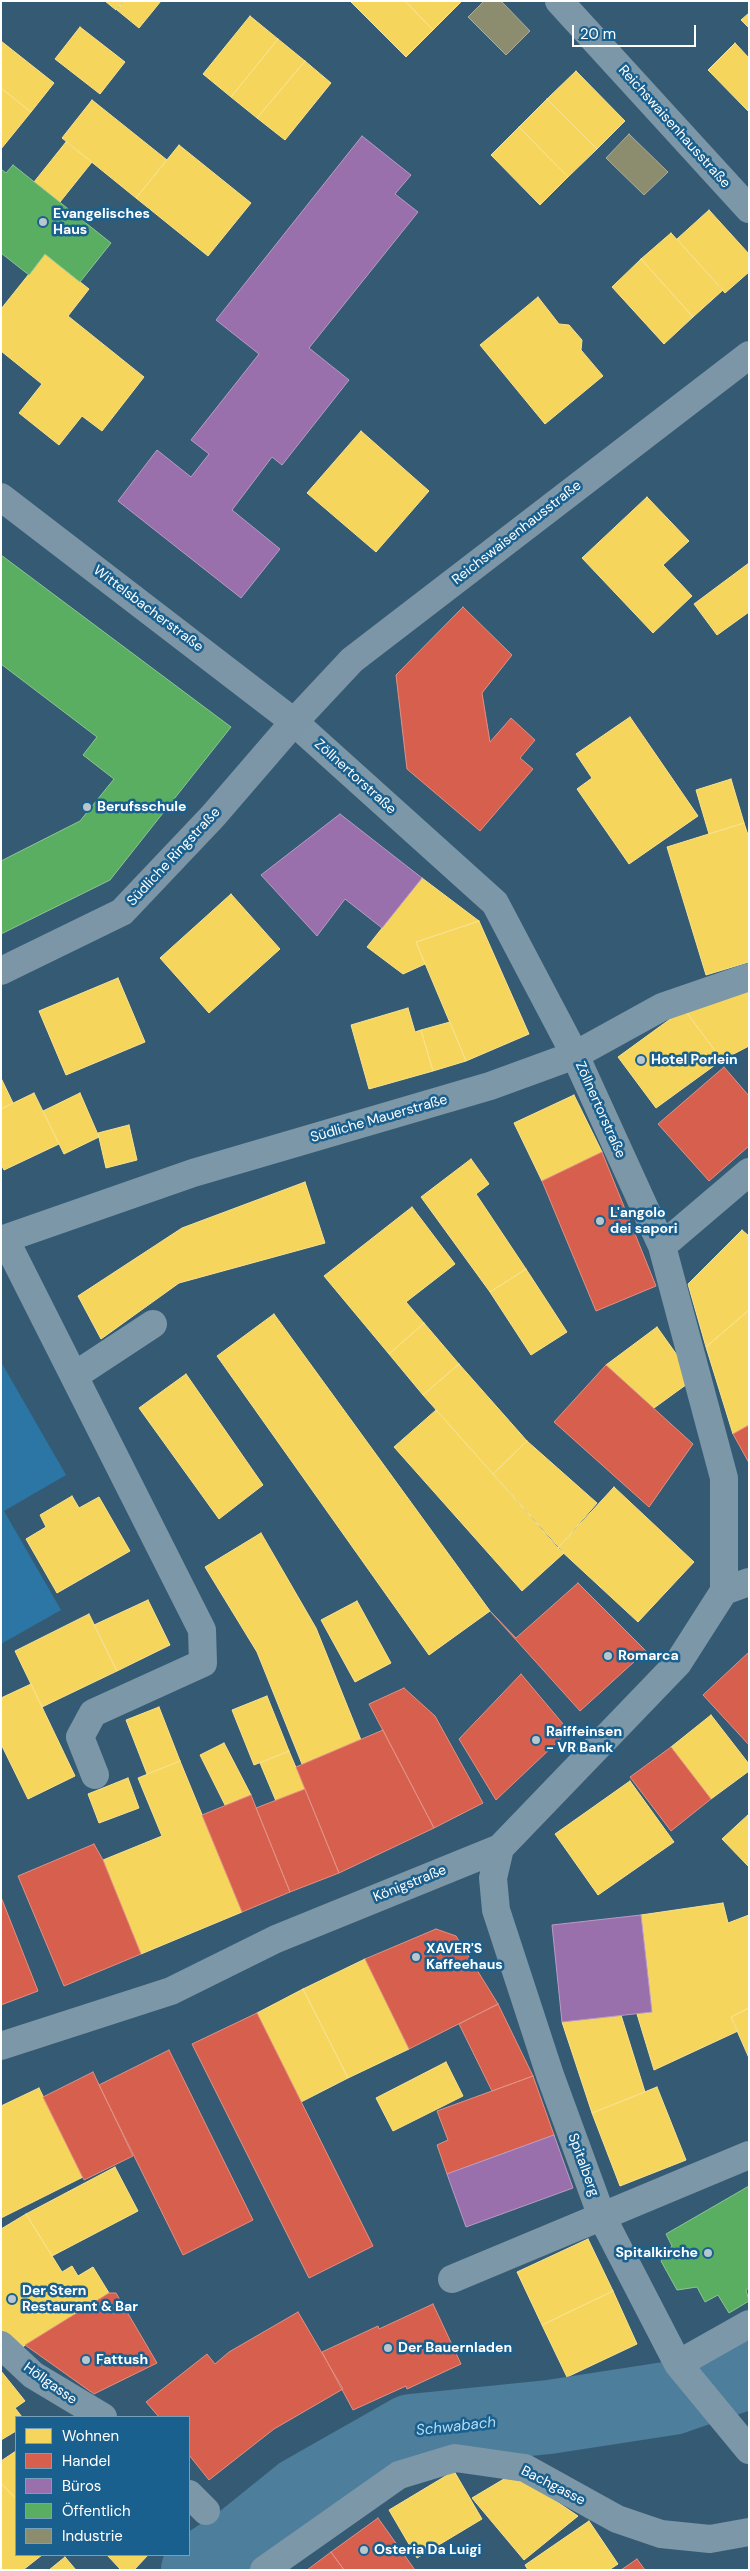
<!DOCTYPE html>
<html>
<head>
<meta charset="utf-8">
<style>
	body { margin:0 }
	#map { position:relative; width:750px; height:2571px; overflow:hidden; background:#355b74; font-family:"DM Sans",sans-serif }
	canvas { display:block }
	.frame { position:absolute; inset:0; border:2px solid #fff; pointer-events:none }
	.legend { position:absolute; left:15px; top:2416px; width:175px; height:140px; box-sizing:border-box; background:#1a608f; border:1px solid #76a0bc; margin:0; padding:6px 9px; list-style:none; font-size:15px; color:#fff }
	.legend li { display:flex; align-items:center; gap:10px; height:25px }
	.legend b { width:25px; border:1px solid #76a0bc }
	.scale { position:absolute; left:572px; top:25px; width:124px; height:22px; box-sizing:border-box; border:2px solid #fff; border-top:0; padding-left:6px; font-size:15px; line-height:18px; white-space:nowrap; color:#fff; -webkit-text-stroke:4px #1a608f; paint-order:stroke }
</style>
</head>
<body>
<div id="map">
<canvas width="750" height="2571"></canvas>
<div class="frame"></div>
<ul class="legend">
<li><b style="height:14px;background:#f6d55c"></b>Wohnen</li>
<li><b style="height:14px;background:#d6604d"></b>Handel</li>
<li><b style="height:14px;background:#9970ab"></b>Büros</li>
<li><b style="height:14px;background:#5aae61"></b>Öffentlich</li>
<li><b style="height:14px;background:#8c8c6e"></b>Industrie</li>
</ul>
<div class="scale">20 m</div>
</div>
<script>
const ctx = document.querySelector('canvas').getContext('2d');
ctx.lineJoin = 'round';
function fill(path, color) {
  ctx.fillStyle = color;
  ctx.fill(path, 'evenodd');
}
function toPath(rows) {
  const path = new Path2D();
  for (const r of rows) {
    path.moveTo(r[0], r[1]);
    for (let i = 2; i < r.length; i += 2) path.lineTo(r[i], r[i + 1]);
  }
  return path;
}
function trace(path, color, width, dash) {
  ctx.strokeStyle = color;
  ctx.lineWidth = width;
  ctx.lineCap = dash ? 'butt' : 'round';
  ctx.setLineDash(dash || []);
  ctx.stroke(path);
}
function write(font, color, halo, rows, align = 'center') {
  ctx.font = font + ' "DM Sans",sans-serif';
  ctx.lineWidth = 5;
  ctx.setLineDash([]);
  ctx.textBaseline = 'middle';
  ctx.strokeStyle = halo;
  ctx.fillStyle = color;
  for (const [text, x, y, turn = 0] of rows) {
    ctx.save();
    ctx.translate(x, y);
    ctx.rotate((+turn || 0) * Math.PI / 180);
    ctx.textAlign = isNaN(turn) ? turn : align;
    if (halo) ctx.strokeText(text, 0, 0);
    ctx.fillText(text, 0, 0);
    ctx.restore();
  }
}
const green = toPath([
	[1,1362,66,1475,4,1511,61,1610,1,1644]
]);
const homes = toPath([
	[105,1,123,1,116,10,105,1],
	[124,1,161,1,139,28,117,10,124,1],
	[350,1,405,1,433,30,406,57,350,1],
	[405,1,461,1,461,2,433,30,405,1],
	[749,13,749,28,741,20,749,13],
	[250,16,278,39,231,97,203,74,250,16],
	[80,27,125,62,100,94,55,59,80,27],
	[278,39,305,61,257,118,231,97,278,39],
	[1,41,54,83,31,112,1,88,1,41],
	[735,43,749,58,749,112,708,70,735,43],
	[305,61,331,83,285,140,257,118,305,61],
	[576,71,625,121,597,149,547,99,576,71],
	[1,88,31,112,1,149,1,88],
	[547,99,597,149,568,177,519,127,547,99],
	[92,100,167,160,136,198,62,138,92,100],
	[519,127,568,177,540,205,491,155,519,127],
	[66,142,92,162,60,202,34,182,66,142],
	[179,145,251,203,208,256,136,198,179,145],
	[709,210,749,254,749,272,725,293,677,239,709,210],
	[671,233,723,290,693,317,641,259,671,233],
	[45,254,89,289,68,316,144,377,102,431,82,416,59,445,19,413,42,384,1,351,1,309,45,254],
	[641,259,693,317,664,344,612,287,641,259],
	[538,297,559,324,569,325,582,340,581,350,603,376,545,424,480,345,538,297],
	[361,431,429,491,376,552,307,493,361,431],
	[647,497,689,541,663,565,692,596,653,633,582,558,647,497],
	[749,563,749,612,717,635,694,604,749,563],
	[630,717,698,816,629,864,577,789,592,778,576,754,630,717],
	[731,779,744,823,709,834,696,790,731,779],
	[744,823,749,838,749,962,706,975,667,847,744,823],
	[422,878,479,921,416,942,425,964,403,974,367,947,422,878],
	[231,894,280,949,209,1013,160,958,231,894],
	[479,921,529,1034,466,1061,416,942,479,921],
	[118,978,145,1042,66,1075,39,1011,118,978],
	[749,985,749,1046,722,1060,684,1009,749,985],
	[408,1008,415,1032,421,1030,433,1071,369,1089,351,1025,408,1008],
	[684,1009,722,1060,656,1108,618,1057,684,1009],
	[450,1022,466,1061,433,1071,421,1030,450,1022],
	[1,1078,13,1103,1,1109,1,1078],
	[34,1093,59,1144,4,1170,1,1164,1,1109,34,1093],
	[80,1093,99,1137,64,1154,43,1111,80,1093],
	[574,1095,602,1152,542,1181,514,1123,574,1095],
	[129,1125,137,1160,106,1168,98,1133,129,1125],
	[471,1159,489,1184,476,1194,526,1269,490,1292,421,1197,471,1159],
	[305,1182,325,1243,179,1283,101,1339,78,1296,182,1228,305,1182],
	[412,1207,455,1264,406,1302,424,1323,389,1354,324,1276,412,1207],
	[742,1230,749,1236,749,1310,706,1347,688,1284,742,1230],
	[526,1269,567,1332,531,1355,490,1292,526,1269],
	[749,1310,749,1425,733,1434,706,1347,749,1310],
	[274,1314,490,1611,429,1655,217,1356,274,1314],
	[424,1323,459,1364,423,1395,389,1354,424,1323],
	[657,1327,694,1379,654,1408,606,1365,657,1327],
	[459,1364,527,1441,493,1474,423,1395,459,1364],
	[186,1374,263,1485,219,1519,139,1408,186,1374],
	[436,1410,564,1553,522,1591,394,1447,436,1410],
	[527,1441,597,1503,558,1548,493,1474,527,1441],
	[614,1487,694,1562,638,1622,558,1548,614,1487],
	[72,1496,79,1508,99,1497,130,1551,57,1593,26,1539,46,1527,40,1515,72,1496],
	[261,1533,316,1628,361,1740,302,1764,257,1652,205,1567,261,1533],
	[148,1600,170,1645,117,1671,94,1625,148,1600],
	[357,1601,391,1663,355,1682,321,1620,357,1601],
	[89,1614,117,1671,42,1707,15,1651,89,1614],
	[31,1684,75,1776,28,1799,1,1744,1,1698,31,1684],
	[267,1696,289,1751,254,1765,232,1710,267,1696],
	[159,1707,180,1761,147,1774,126,1720,159,1707],
	[711,1715,749,1764,749,1771,711,1799,671,1747,711,1715],
	[224,1743,251,1795,225,1805,200,1755,224,1743],
	[289,1751,305,1789,276,1801,260,1763,289,1751],
	[180,1761,242,1912,141,1954,103,1860,162,1836,138,1778,180,1761],
	[128,1778,139,1808,99,1823,88,1794,128,1778],
	[630,1781,674,1842,598,1895,555,1834,630,1781],
	[749,1814,749,1867,722,1839,749,1814],
	[723,1903,728,1923,749,1915,749,2008,731,2017,738,2031,654,2070,637,2014,652,2012,641,1915,723,1903],
	[365,1959,409,2049,348,2078,303,1989,365,1959],
	[303,1989,348,2078,301,2102,257,2013,303,1989],
	[749,2008,749,2058,731,2017,749,2008],
	[621,2015,645,2092,592,2113,562,2022,621,2015],
	[446,2062,463,2096,393,2131,376,2098,446,2062],
	[657,2087,686,2160,620,2186,592,2113,657,2087],
	[39,2088,83,2177,1,2218,1,2106,39,2088],
	[115,2167,138,2211,52,2256,26,2214,115,2167],
	[26,2214,62,2272,72,2266,78,2276,93,2267,109,2293,16,2351,1,2328,1,2229,26,2214],
	[588,2239,613,2291,542,2325,517,2272,588,2239],
	[613,2291,637,2344,567,2377,542,2325,613,2291],
	[1,2371,25,2401,15,2408,22,2417,16,2417,16,2431,1,2440,1,2371],
	[16,2451,16,2499,1,2483,1,2461,16,2451],
	[454,2471,482,2519,417,2558,389,2510,454,2471],
	[514,2473,578,2516,524,2560,472,2498,514,2473],
	[1,2483,16,2499,16,2555,42,2555,23,2570,1,2570,1,2483],
	[589,2521,618,2564,609,2570,528,2570,525,2565,589,2521],
	[107,2555,148,2555,134,2570,121,2570,107,2555],
	[65,2557,76,2570,49,2570,65,2557]
]);
const shops = toPath([
	[463,607,512,655,482,693,490,742,511,718,535,740,520,758,533,769,480,831,407,769,396,675,463,607],
	[724,1067,749,1096,749,1146,709,1181,658,1124,724,1067],
	[602,1152,656,1286,596,1311,542,1181,602,1152],
	[606,1365,693,1444,649,1507,554,1422,606,1365],
	[749,1425,749,1463,733,1434,749,1425],
	[578,1583,646,1651,580,1711,490,1611,516,1638,578,1583],
	[749,1652,749,1745,703,1695,749,1652],
	[521,1674,569,1731,496,1800,459,1739,521,1674],
	[404,1688,435,1716,483,1803,434,1828,369,1704,404,1688],
	[383,1730,434,1828,339,1873,296,1767,383,1730],
	[671,1747,711,1799,671,1831,630,1777,671,1747],
	[305,1789,339,1873,290,1892,256,1808,305,1789],
	[251,1795,290,1892,242,1912,202,1815,251,1795],
	[94,1844,103,1860,141,1954,64,1986,18,1876,94,1844],
	[1,1897,38,1991,1,2005,1,1897],
	[436,1929,456,1936,498,2004,409,2049,365,1959,436,1929],
	[498,2004,533,2076,492,2091,459,2024,498,2004],
	[257,2013,373,2246,309,2278,192,2044,257,2013],
	[169,2050,253,2220,183,2255,99,2085,169,2050],
	[93,2072,133,2156,84,2180,43,2097,93,2072],
	[533,2076,554,2135,447,2174,437,2145,448,2140,437,2111,533,2076],
	[109,2293,116,2293,157,2363,94,2394,25,2345,109,2293],
	[433,2304,461,2364,407,2389,406,2386,353,2410,322,2352,378,2326,379,2329,433,2304],
	[298,2312,343,2389,274,2429,209,2480,189,2455,189,2417,159,2417,146,2402,207,2354,215,2364,229,2352,298,2312],
	[378,2518,415,2570,344,2570,331,2552,378,2518],
	[331,2552,344,2570,307,2570,331,2552],
	[637,2559,645,2570,621,2570,637,2559]
]);
const offices = toPath([
	[362,136,411,175,395,194,418,212,309,348,349,380,282,465,272,457,232,510,280,549,241,598,118,501,157,450,191,477,209,454,191,440,259,354,216,320,362,136],
	[340,814,422,878,382,928,345,899,317,936,261,875,340,814],
	[641,1915,652,2012,562,2022,552,1925,641,1915],
	[554,2135,573,2188,466,2227,447,2174,554,2135]
]);
const public = toPath([
	[13,165,111,243,80,282,45,254,29,275,1,253,1,169,6,173,13,165],
	[1,555,231,727,110,880,1,934,1,861,80,821,114,779,83,755,97,737,1,664,1,555],
	[749,2186,749,2288,746,2290,749,2301,729,2313,718,2295,705,2302,697,2287,677,2290,661,2261,672,2246,666,2234,749,2186]
]);
const industry = toPath([
	[484,1,501,1,530,31,506,55,468,17,484,1],
	[629,134,668,172,644,195,606,158,629,134]
]);
const stream = toPath([
	[736,2376,749,2371]
]);
const river = toPath([
	[198,2570,243,2540,300,2494,411,2431,549,2417,672,2398,736,2376]
]);
const minor = toPath([
	[559,1,749,209],
	[294,722,495,903,575,1055,662,1246,724,1478,724,1591],
	[5,1239,202,1630,203,1663,93,1713,80,1737,95,1775],
	[1,1240,193,1173,490,1086,575,1055,662,1007,749,977],
	[662,1246,749,1172],
	[74,1376,153,1324],
	[724,1591,749,1582],
	[500,1848,493,1878,496,1910,550,2075,602,2217,678,2364,749,2450],
	[1,2046,171,1991,276,1939,500,1848,678,1663,724,1591],
	[452,2279,749,2155],
	[1,2345,33,2375,103,2417],
	[678,2364,749,2324],
	[189,2494,206,2511],
	[264,2570,399,2475,455,2458,525,2468,617,2519,661,2534,710,2539,749,2532]
]);
const major = toPath([
	[1,497,294,722],
	[1,971,122,912,213,816,294,722,352,660,749,355]
]);
const markers = [
	[43,222,5,"#b8c6ce"],
	[87,807,5,"#b8c6ce"],
	[641,1060,5,"#b8c6ce"],
	[600,1221,5,"#b8c6ce"],
	[608,1656,5,"#b8c6ce"],
	[536,1740,5,"#b8c6ce"],
	[416,1957,5,"#b8c6ce"],
	[708,2253,5,"#b8c6ce"],
	[12,2299,5,"#b8c6ce"],
	[388,2348,5,"#b8c6ce"],
	[86,2360,5,"#b8c6ce"],
	[364,2550,5,"#b8c6ce"]
];
const streetNames = [
	["Reichswaisenhausstraße",674,127,48],
	["Reichswaisenhausstraße",517,533,-38],
	["Wittelsbacherstraße",148,609,37],
	["Zöllnertorstraße",355,777,42],
	["Südliche Ringstraße",174,857,-47],
	["Zöllnertorstraße",600,1110,66],
	["Südliche Mauerstraße",379,1119,-16],
	["Königstraße",410,1884,-22],
	["Spitalberg",583,2165,70],
	["Höllgasse",50,2384,35],
	["Bachgasse",553,2486,27]
];
const poiNames = [
	["Evangelisches",53,214],
	["Haus",53,230],
	["Berufsschule",97,807],
	["Hotel Porlein",651,1060],
	["L'angolo",610,1213],
	["dei sapori",610,1229],
	["Romarca",618,1656],
	["Raiffeinsen",546,1732],
	["- VR Bank",546,1748],
	["XAVER'S",426,1949],
	["Kaffeehaus",426,1965],
	["Spitalkirche",698,2253,"right"],
	["Der Stern",22,2291],
	["Restaurant & Bar",22,2307],
	["Der Bauernladen",398,2348],
	["Fattush",96,2360],
	["Osteria Da Luigi",374,2550]
];
const waterNames = [
	["Schwabach",456,2427,-6]
];
fill(green, '#2b76a4');
fill(homes, '#f6d55c');
trace(homes, '#f9e28d', 1);
fill(shops, '#d6604d');
trace(shops, '#e29082', 1);
fill(offices, '#9970ab');
trace(offices, '#b89bc4', 1);
fill(public, '#5aae61');
trace(public, '#8cc690', 1);
fill(industry, '#8c8c6e');
trace(industry, '#aeae9a', 1);
trace(stream, '#4d7e9c', 12);
trace(river, '#4d7e9c', 74);
trace(minor, '#7c97a7', 28);
trace(major, '#7c96a7', 28);
for (const [x, y, r, color] of markers) {
  const dot = new Path2D();
  dot.arc(x, y, r, 0, 2 * Math.PI);
  ctx.fillStyle = color;
  ctx.fill(dot);
  trace(dot, '#1a608f', 2);
}
write('14px', '#fff', '#1a608f', streetNames);
write('bold 14px', '#fff', '#1a608f', poiNames, 'left');
write('italic 15px', '#b4ddf5', '#1a608f', waterNames);
</script>
</body>
</html>
